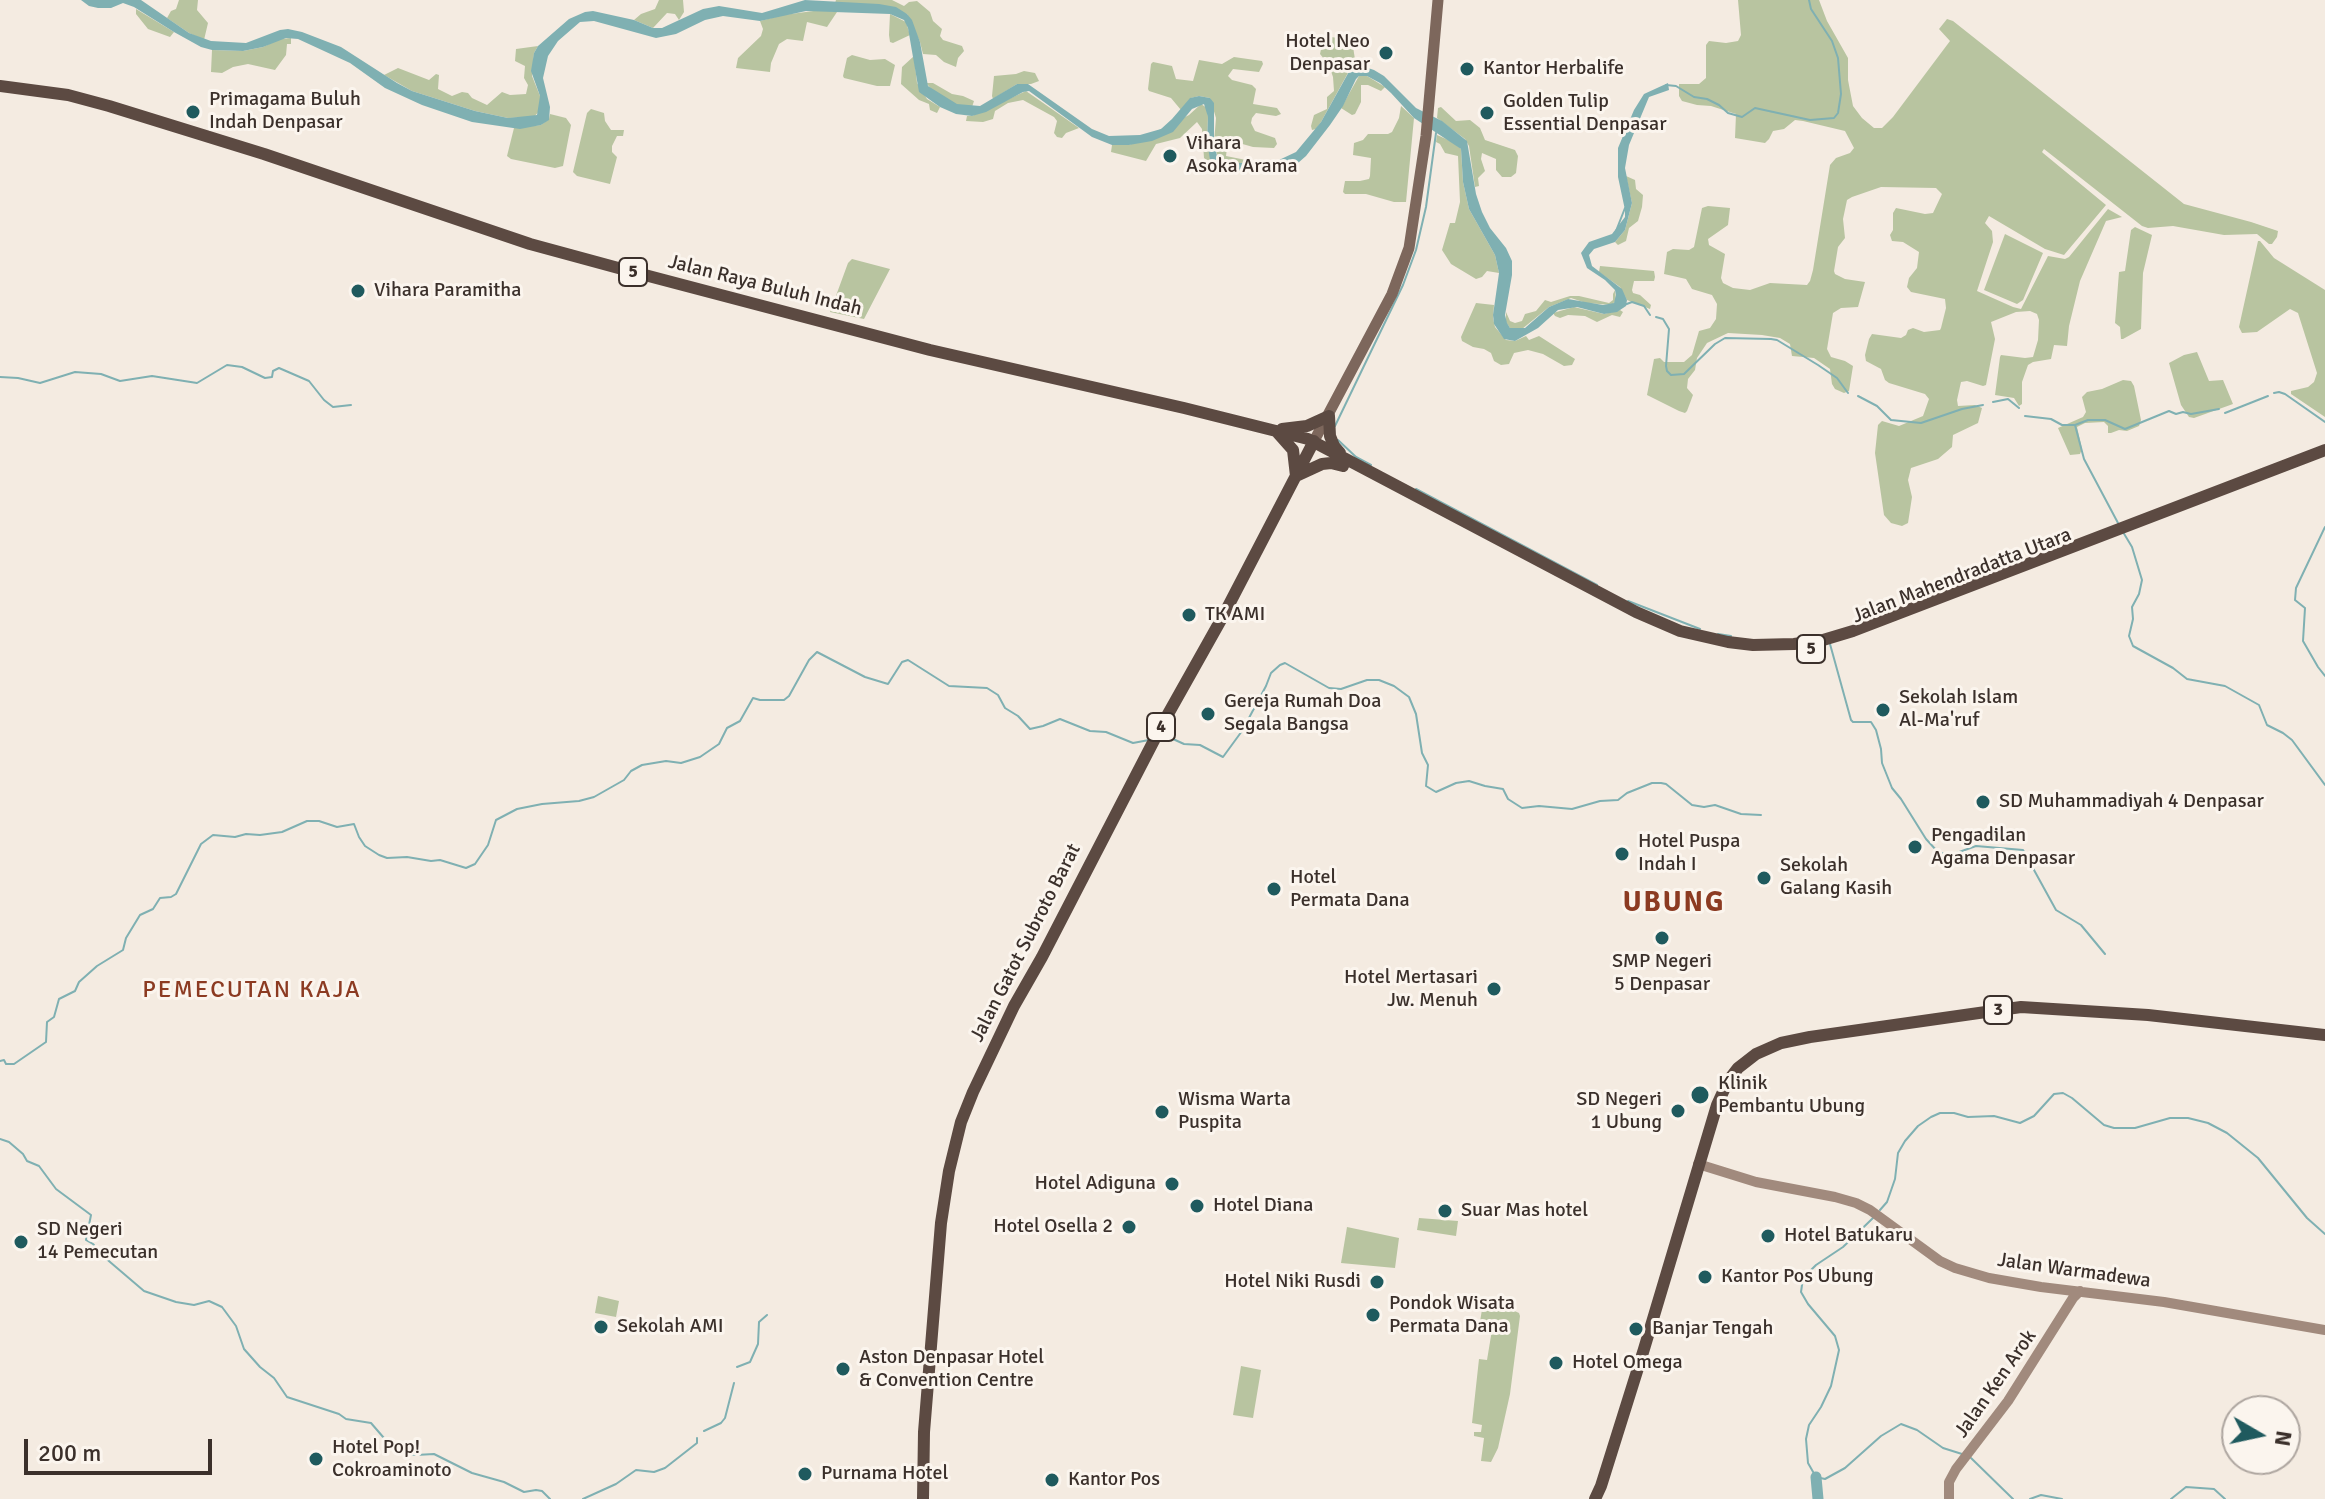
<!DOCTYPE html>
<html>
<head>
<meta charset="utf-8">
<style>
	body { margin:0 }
	#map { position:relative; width:2325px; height:1499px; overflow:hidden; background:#f4ebe1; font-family:Signika,sans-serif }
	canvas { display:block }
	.north { position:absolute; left:2221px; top:1395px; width:80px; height:80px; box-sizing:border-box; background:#fbf5ee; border:2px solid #aea6a0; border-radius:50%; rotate:99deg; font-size:22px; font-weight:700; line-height:32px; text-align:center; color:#3b302b }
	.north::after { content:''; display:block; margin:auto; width:28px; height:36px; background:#1f5a5e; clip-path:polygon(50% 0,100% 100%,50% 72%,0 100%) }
	.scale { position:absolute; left:24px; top:1439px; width:188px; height:36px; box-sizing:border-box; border:4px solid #3b302b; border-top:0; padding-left:10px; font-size:24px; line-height:28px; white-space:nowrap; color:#3b302b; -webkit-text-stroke:6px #fbf5ee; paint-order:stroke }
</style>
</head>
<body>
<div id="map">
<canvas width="2325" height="1499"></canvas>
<div class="north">N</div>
<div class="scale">200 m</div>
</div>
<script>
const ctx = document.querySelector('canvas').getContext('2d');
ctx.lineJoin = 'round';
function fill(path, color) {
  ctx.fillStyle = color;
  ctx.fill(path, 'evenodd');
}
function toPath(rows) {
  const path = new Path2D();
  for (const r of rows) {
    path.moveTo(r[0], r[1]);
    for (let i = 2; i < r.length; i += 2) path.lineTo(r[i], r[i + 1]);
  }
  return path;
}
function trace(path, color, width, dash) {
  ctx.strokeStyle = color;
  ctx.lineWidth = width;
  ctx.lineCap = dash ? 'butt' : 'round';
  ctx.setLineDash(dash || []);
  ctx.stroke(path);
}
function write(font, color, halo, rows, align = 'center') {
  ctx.font = font + ' Signika,sans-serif';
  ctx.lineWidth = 6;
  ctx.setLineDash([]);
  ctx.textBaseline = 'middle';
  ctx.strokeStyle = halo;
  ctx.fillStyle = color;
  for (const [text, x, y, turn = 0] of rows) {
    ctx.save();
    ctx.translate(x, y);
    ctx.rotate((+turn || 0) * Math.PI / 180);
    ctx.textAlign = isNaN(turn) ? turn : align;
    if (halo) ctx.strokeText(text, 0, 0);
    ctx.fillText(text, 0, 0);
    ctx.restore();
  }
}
const green = toPath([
	[179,0,198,0,197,10,208,23,204,40,189,33,167,18,171,11,176,9],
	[659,0,683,0,684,12,679,20,675,14,667,13,653,28,634,20,641,14,655,9],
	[836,0,892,0,904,6,909,2,917,1,930,12,933,21,942,29,940,36,943,40,962,46,964,51,958,58,956,67,944,62,936,55,923,54,920,42,907,14,835,3],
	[1738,0,1819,0,1827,21,1848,58,1848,80,1853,106,1862,118,1874,128,1882,128,1893,117,1950,41,1939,29,1947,19,1953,21,2184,204,2251,222,2278,231,2277,237,2272,244,2269,244,2257,234,2224,235,2173,226,2148,228,2142,226,2044,149,2042,152,2043,153,2106,205,2064,255,2045,249,1989,216,1985,223,1992,231,1993,242,1977,291,2013,307,2021,309,2048,256,2065,259,2069,257,2108,209,2122,217,2106,221,2080,281,2069,326,2067,346,2054,345,2051,359,2033,362,2028,365,2022,382,2022,404,2019,406,2014,398,1995,395,2000,357,2001,355,2025,358,2033,357,2038,340,2039,320,2037,314,2030,311,2016,312,1991,322,1995,339,1986,385,1983,386,1967,381,1961,382,1957,400,1958,406,1975,405,1982,408,1978,423,1953,435,1952,447,1938,459,1911,468,1908,480,1912,497,1908,523,1902,526,1891,523,1884,515,1875,453,1878,425,1882,421,1899,426,1923,416,1929,399,1925,394,1889,383,1885,380,1881,369,1866,361,1865,355,1869,339,1872,334,1901,338,1906,335,1908,330,1913,328,1924,332,1940,330,1941,328,1946,308,1945,299,1911,292,1907,287,1909,278,1917,268,1919,252,1903,242,1892,241,1890,235,1893,230,1893,213,1896,208,1925,214,1933,213,1942,194,1936,188,1881,187,1852,197,1847,200,1843,219,1845,238,1838,247,1834,271,1835,274,1845,279,1865,282,1858,307,1841,308,1833,313,1827,349,1831,357,1845,361,1853,366,1849,391,1844,393,1835,389,1832,384,1830,369,1814,358,1792,356,1790,344,1780,338,1762,335,1728,333,1707,343,1697,358,1695,370,1688,379,1687,388,1693,395,1687,411,1685,413,1679,411,1647,395,1654,359,1660,358,1664,362,1684,362,1692,355,1699,331,1710,328,1716,319,1717,304,1712,295,1692,289,1686,279,1664,274,1667,252,1673,249,1689,250,1694,247,1702,208,1708,206,1730,208,1728,225,1708,239,1709,245,1725,254,1721,278,1723,283,1733,288,1750,290,1770,283,1807,285,1810,281,1813,270,1830,165,1836,158,1850,153,1854,148,1845,131,1803,121,1795,120,1784,129,1773,131,1769,139,1765,143,1735,138,1736,114,1711,106,1697,105,1682,101,1679,96,1679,84,1699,84,1706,78,1706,45,1709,41,1726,43,1738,41,1741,35],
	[136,9,174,32,170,37,148,29,136,14],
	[821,10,837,12,827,27,807,22,803,41,787,39,779,44,771,63,770,72,736,68,738,58,761,36,763,29,760,21,783,15],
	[890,14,906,22,910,35,893,43,890,42,889,35],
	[1331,37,1352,40,1356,66,1349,71,1321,122,1316,129,1312,130,1311,126,1314,115,1327,109,1327,97,1334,91,1333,77,1329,65,1320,54,1323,40],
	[291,38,291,44,287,44,286,55,275,70,248,64,233,67,222,73,211,72,212,50,243,51,263,47,280,39],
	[538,46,534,53,532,76,540,96,540,110,534,117,508,118,475,111,412,91,384,75,398,68,429,80,436,74,439,75,438,89,452,96,462,92,468,93,472,98,487,105,502,92,510,95,526,94,528,85,524,78,525,66,515,61,516,49],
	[852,55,870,60,885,59,895,65,890,86,877,86,844,78,843,76,847,58],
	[914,56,917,83,927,99,940,107,937,113,930,110,929,104,919,100,901,84,902,67],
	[1234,57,1262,61,1263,64,1259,72,1233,69,1228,76,1232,80,1252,85,1256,89,1253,104,1277,108,1281,114,1276,116,1256,113,1252,118,1251,123,1255,131,1275,138,1277,144,1274,148,1253,147,1239,143,1227,148,1226,156,1246,160,1251,158,1253,163,1227,163,1218,158,1214,143,1216,118,1210,98,1199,96,1191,98,1181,110,1171,98,1149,91,1148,89,1151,64,1153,62,1172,66,1176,79,1193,81,1199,60,1222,64],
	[1024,71,1035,73,1039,81,1031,84,1017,84,993,99,992,96,994,76,1016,74],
	[1359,76,1367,76,1385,87,1381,91,1368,85,1361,85,1361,102,1355,114,1352,115,1341,108],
	[926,83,933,83,952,94,963,96,974,101,972,107,957,105,933,91],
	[1026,91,1079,128,1066,133,1062,138,1057,137,1054,133,1057,121,1054,117,1023,100,1008,103,995,111,993,119,983,122,966,121,967,116,972,116],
	[1201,104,1207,108,1208,117,1207,140,1215,165,1228,171,1228,174,1225,174,1204,158,1202,129,1197,122,1180,138,1156,144,1146,161,1111,152,1112,145,1129,145,1189,115],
	[1401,106,1414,118,1406,202,1394,202,1366,194,1345,194,1343,192,1345,181,1360,181,1369,179,1370,176,1371,158,1353,155,1354,143,1363,140,1368,134,1388,134,1392,132,1399,118],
	[1441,107,1456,121,1470,120,1480,128,1485,140,1515,150,1518,156,1516,173,1511,177,1502,177,1496,170,1496,159,1482,153,1481,159,1485,171,1478,178,1479,186,1475,187,1469,146,1465,139,1437,118,1438,108],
	[591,109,604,113,605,121,611,130,624,130,623,136,617,136,612,146,612,152,617,157,610,184,577,176,573,172,587,113],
	[550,114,566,118,571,125,563,166,555,168,511,159,507,156,514,128,541,125,549,119],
	[1437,135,1453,142,1461,149,1463,182,1469,209,1495,255,1499,273,1487,271,1482,277,1476,279,1451,264,1442,250,1450,223,1455,223,1460,202,1458,156,1445,153,1440,144,1436,142],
	[1626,176,1635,180,1636,189,1643,195,1642,207,1638,221,1629,228,1626,241,1618,245,1615,242,1625,230,1632,203],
	[2135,227,2152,235,2143,273,2141,329,2123,339,2121,339,2120,327,2115,323,2119,272,2125,271,2131,230],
	[2005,234,2043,253,2023,300,2017,304,1984,290],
	[2258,241,2260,241,2274,258,2325,290,2325,417,2291,394,2291,391,2308,387,2314,382,2317,373,2298,313,2290,309,2257,332,2242,333,2239,327],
	[852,259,890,269,864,319,830,312,848,263],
	[1600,266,1654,271,1655,277,1654,281,1634,281,1632,290,1633,293,1640,295,1651,305,1650,309,1627,300,1620,287,1599,272],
	[1615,290,1616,300,1612,305,1586,303,1571,298,1549,307,1522,329,1510,328,1506,322,1506,312,1510,321,1515,323,1522,321,1525,314,1536,311,1545,300,1551,302,1570,296,1579,296,1609,303,1613,300,1613,294],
	[1476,303,1494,305,1493,318,1495,327,1506,340,1515,341,1526,336,1529,340,1539,336,1575,359,1572,365,1564,366,1543,354,1528,350,1514,353,1509,364,1501,365,1494,361,1491,353,1484,349,1473,347,1462,341,1461,337],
	[1574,307,1604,314,1620,310,1623,312,1620,317,1612,315,1597,322,1585,316,1568,315,1560,318,1555,316,1553,313],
	[2197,352,2209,381,2223,380,2233,404,2194,418,2189,417,2181,405,2169,363,2184,355],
	[2123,380,2131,381,2134,386,2141,420,2139,426,2127,431,2119,430,2111,433,2108,433,2108,426,2104,422,2085,423,2077,427,2082,449,2080,454,2070,455,2058,428,2083,417,2086,412,2082,397,2087,392,2102,389],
	[1419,1218,1458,1221,1456,1236,1417,1230],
	[1347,1227,1399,1238,1395,1268,1341,1263],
	[598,1296,619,1301,616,1317,595,1313],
	[1484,1297,1519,1313,1520,1316,1510,1394,1498,1448,1491,1462,1481,1461,1484,1438,1474,1436,1474,1432,1481,1432,1482,1425,1472,1423,1479,1359,1487,1360,1492,1330,1479,1328],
	[1241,1366,1261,1370,1253,1418,1233,1415]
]);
const water = toPath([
	[81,0,141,0,189,33,211,41,246,43,280,30,288,29,302,32,341,47,397,83,412,91,475,111,508,118,537,115,540,96,531,71,534,53,538,46,569,19,585,12,593,11,634,20,653,28,662,28,703,9,719,6,762,13,805,0,879,4,896,7,907,14,912,20,920,42,928,86,957,104,980,106,1017,84,1028,84,1092,129,1109,136,1140,135,1161,129,1172,119,1190,98,1199,96,1210,98,1214,103,1214,142,1217,156,1228,163,1253,163,1279,160,1296,152,1321,122,1351,68,1362,66,1374,70,1384,76,1416,108,1442,121,1467,141,1476,194,1482,212,1490,228,1506,248,1512,261,1512,275,1505,315,1507,323,1510,328,1525,328,1549,307,1568,299,1603,305,1614,303,1616,295,1615,290,1605,280,1587,268,1581,253,1589,242,1612,234,1625,217,1625,210,1618,177,1618,148,1634,110,1644,94,1668,83,1669,90,1649,97,1629,145,1625,168,1632,203,1625,230,1615,242,1594,249,1589,255,1592,266,1622,289,1627,300,1626,306,1617,312,1604,314,1577,307,1558,310,1538,328,1515,341,1504,339,1494,324,1493,315,1499,273,1495,255,1469,209,1463,182,1461,149,1414,118,1391,93,1380,83,1367,76,1359,76,1356,79,1343,106,1330,125,1306,156,1298,163,1258,171,1228,171,1215,165,1210,160,1207,140,1208,117,1204,104,1192,109,1173,132,1152,141,1129,145,1112,145,1092,137,1029,91,1023,92,986,112,972,116,956,114,940,107,919,92,908,28,904,20,890,14,806,11,760,21,723,16,705,20,676,34,656,38,594,21,580,22,558,41,548,56,543,78,550,107,549,120,541,125,520,129,472,122,422,105,385,88,350,63,298,39,286,38,263,47,243,51,212,50,201,47,174,32,134,7,123,3,111,8,98,8,89,6]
]);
const stream = toPath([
	[1666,85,1676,86,1694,97,1707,99,1719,105,1728,113,1742,117,1755,108,1810,120,1834,118,1838,113,1841,94,1838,58,1832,41,1811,9,1809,0],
	[1616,231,1625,208],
	[1624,305,1632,302,1644,306,1650,315],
	[1656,317,1663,319,1669,329,1666,366,1667,371,1671,375,1684,374,1715,344,1725,338,1771,339,1777,340,1818,365,1837,378,1848,393],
	[0,377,18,378,40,383,75,372,101,374,120,381,152,376,197,383,227,365,242,367,265,378,272,377,273,371,279,368,309,381,324,400,333,407,351,405],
	[2274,393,2279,392,2285,394,2325,422],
	[1858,396,1877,406,1891,420,1921,423,1962,409,1983,405],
	[1993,402,2008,399,2019,408],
	[2225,413,2268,396],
	[2025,416,2051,419,2062,425,2075,425,2088,420,2105,420,2125,429,2169,411,2176,414,2183,412,2191,414,2219,409],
	[2075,425,2084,459,2118,523],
	[1335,426,1403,285,1416,250,1426,207,1436,133],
	[1338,440,1356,457,1371,465],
	[1416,489,1597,585],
	[2325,527,2296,588,2295,600,2305,608,2303,641,2318,667,2325,676],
	[2123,532,2132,547,2142,580,2139,594,2132,607,2133,619,2129,636,2133,646,2173,668,2187,679,2225,686,2259,705,2267,725,2283,733,2292,740,2325,785],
	[1628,601,1700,629],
	[1718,634,1731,636],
	[1830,644,1851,720,1853,722,1871,722,1876,730,1881,749,1882,763,1892,788,1901,799,1926,839,1937,851,1948,856,1976,846,2023,850,2056,910,2081,925,2105,954],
	[1159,739,1173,739,1184,744,1200,745,1223,757,1242,731,1266,686,1271,673,1280,665,1285,663,1329,688,1341,689,1367,680,1379,680,1394,686,1409,697,1416,714,1422,753,1428,765,1426,786,1436,792,1456,783,1469,781,1485,786,1503,789,1508,799,1522,808,1539,806,1572,809,1600,801,1618,800,1627,793,1652,783,1661,783,1666,784,1692,805,1704,807,1715,805,1741,814,1761,815],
	[0,1061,4,1060,6,1064,14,1064,46,1042,47,1022,54,1017,59,999,75,991,79,982,97,966,123,950,126,938,140,915,153,909,160,898,171,897,176,894,201,844,213,835,235,837,246,834,260,835,282,832,307,821,319,821,337,827,354,824,359,837,365,846,379,855,387,858,407,857,431,861,440,860,466,868,475,864,488,845,496,820,517,809,542,804,579,801,594,797,624,780,631,771,642,765,666,761,681,763,700,757,719,744,727,728,740,721,753,698,760,700,784,700,789,696,809,660,817,652,865,677,888,684,902,662,908,660,949,686,987,688,998,695,1005,708,1018,716,1030,729,1043,726,1060,719,1090,731,1106,732,1133,743,1149,740],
	[0,1139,9,1142,23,1154,27,1161,39,1166,56,1189,91,1215,86,1240,93,1244,103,1256,144,1291,176,1302,194,1305,209,1301,222,1307,236,1326,244,1349,260,1367,274,1378,287,1397,339,1414,346,1419,371,1423,396,1452,416,1455,434,1454,472,1473,504,1482,524,1492,536,1490,542,1491,550,1499],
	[1880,1210,1887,1202,1895,1179,1898,1153,1905,1141,1918,1126,1931,1117,1940,1113,1954,1113,1968,1117,1994,1116,2020,1123,2034,1116,2054,1094,2063,1093,2072,1098,2104,1125,2114,1128,2135,1128,2170,1118,2188,1118,2208,1123,2227,1133,2258,1158,2307,1218,2325,1234],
	[1873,1218,1843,1247,1816,1265,1803,1278,1801,1292,1808,1304,1835,1336,1839,1350,1831,1386,1821,1407,1809,1425,1806,1439,1808,1463,1816,1477,1825,1479,1845,1468,1881,1436,1901,1424,1917,1430,1943,1448,1962,1454],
	[737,1367,750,1362,758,1344,759,1322,767,1315],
	[704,1431,721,1423,725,1418,734,1383],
	[1971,1458,2013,1499],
	[583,1499,616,1484,636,1470,654,1472,665,1468,697,1443,697,1438],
	[2030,1499,2041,1495,2062,1499],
	[2171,1499,2186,1487,2214,1489,2225,1499]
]);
const river = toPath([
	[1816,1477,1818,1499]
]);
const secondary = toPath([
	[1698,1164,1756,1182,1835,1197,1856,1203,1870,1210,1940,1261,1955,1268,1989,1278,2041,1287,2164,1302,2325,1330],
	[1949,1499,1949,1482,1956,1469,2008,1401,2073,1298,2080,1291]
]);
const primary = toPath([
	[1314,441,1392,294,1409,248,1426,136,1438,0]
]);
const highway = toPath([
	[0,86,68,95,109,106,264,154,530,244,622,269,930,350,1184,408,1308,439,1636,612,1680,631,1728,642,1753,645,1794,644,1823,640,1853,631,2325,450],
	[1329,416,1330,436,1334,446,1340,453],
	[1282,429,1307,426,1329,416],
	[1277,432,1293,450,1296,476,1322,464,1331,463,1343,466],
	[923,1499,924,1432,941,1223,949,1171,961,1122,973,1092,1014,1006,1042,957,1163,723,1222,618,1314,441],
	[1595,1499,1601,1486,1644,1349,1717,1105,1728,1081,1738,1068,1756,1054,1781,1043,1810,1037,2021,1007,2148,1015,2325,1035]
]);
const markers = [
	[1386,53,8,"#1f5a5e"],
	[1467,69,8,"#1f5a5e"],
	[193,112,8,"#1f5a5e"],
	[1487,113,8,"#1f5a5e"],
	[1170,156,8,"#1f5a5e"],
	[358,291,8,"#1f5a5e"],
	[1189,615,8,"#1f5a5e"],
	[1883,710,8,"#1f5a5e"],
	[1208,714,8,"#1f5a5e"],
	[1983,802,8,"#1f5a5e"],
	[1915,847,8,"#1f5a5e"],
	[1622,854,8,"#1f5a5e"],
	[1764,878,8,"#1f5a5e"],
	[1274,889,8,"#1f5a5e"],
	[1662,938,8,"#1f5a5e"],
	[1494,989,8,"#1f5a5e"],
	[1700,1095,10,"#1f5a5e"],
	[1678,1111,8,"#1f5a5e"],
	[1162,1112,8,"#1f5a5e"],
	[1172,1184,8,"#1f5a5e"],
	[1197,1206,8,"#1f5a5e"],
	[1445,1211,8,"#1f5a5e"],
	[1129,1227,8,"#1f5a5e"],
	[1768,1236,8,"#1f5a5e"],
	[21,1242,8,"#1f5a5e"],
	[1705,1277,8,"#1f5a5e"],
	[1377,1282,8,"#1f5a5e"],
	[1373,1315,8,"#1f5a5e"],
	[601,1327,8,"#1f5a5e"],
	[1636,1329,8,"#1f5a5e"],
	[1556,1363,8,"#1f5a5e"],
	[843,1369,8,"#1f5a5e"],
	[316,1459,8,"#1f5a5e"],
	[805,1474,8,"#1f5a5e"],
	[1052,1480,8,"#1f5a5e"]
];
const shields = [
	[633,272,28],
	[1811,649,28],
	[1161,727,28],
	[1998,1010,28]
];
const shieldNames = [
	["5",633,272],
	["5",1811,649],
	["4",1161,727],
	["3",1998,1010]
];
const poiNames = [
	["Hotel Neo",1370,42,"right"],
	["Denpasar",1370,65,"right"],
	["Kantor Herbalife",1483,69],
	["Primagama Buluh",209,100],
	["Indah Denpasar",209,123],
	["Golden Tulip",1503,102],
	["Essential Denpasar",1503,125],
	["Vihara",1186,144],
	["Asoka Arama",1186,167],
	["Vihara Paramitha",374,291],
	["TK AMI",1205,615],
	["Sekolah Islam",1899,698],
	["Al-Ma'ruf",1899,721],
	["Gereja Rumah Doa",1224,702],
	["Segala Bangsa",1224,725],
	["SD Muhammadiyah 4 Denpasar",1999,802],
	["Pengadilan",1931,836],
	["Agama Denpasar",1931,859],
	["Hotel Puspa",1638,842],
	["Indah I",1638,865],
	["Sekolah",1780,866],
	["Galang Kasih",1780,889],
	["Hotel",1290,878],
	["Permata Dana",1290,901],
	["SMP Negeri",1662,962,"center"],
	["5 Denpasar",1662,985,"center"],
	["Hotel Mertasari",1478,978,"right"],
	["Jw. Menuh",1478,1001,"right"],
	["Klinik",1718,1084],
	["Pembantu Ubung",1718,1107],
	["Wisma Warta",1178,1100],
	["Puspita",1178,1123],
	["SD Negeri",1662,1100,"right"],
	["1 Ubung",1662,1123,"right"],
	["Hotel Adiguna",1156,1184,"right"],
	["Hotel Diana",1213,1206],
	["Suar Mas hotel",1461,1211],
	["Hotel Osella 2",1113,1227,"right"],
	["SD Negeri",37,1230],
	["14 Pemecutan",37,1253],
	["Hotel Batukaru",1784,1236],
	["Kantor Pos Ubung",1721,1277],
	["Hotel Niki Rusdi",1361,1282,"right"],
	["Pondok Wisata",1389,1304],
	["Permata Dana",1389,1327],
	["Sekolah AMI",617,1327],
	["Banjar Tengah",1652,1329],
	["Aston Denpasar Hotel",859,1358],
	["& Convention Centre",859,1381],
	["Hotel Omega",1572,1363],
	["Hotel Pop!",332,1448],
	["Cokroaminoto",332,1471],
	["Purnama Hotel",821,1474],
	["Kantor Pos",1068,1480]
];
const streetNames = [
	["Jalan Raya Buluh Indah",765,286,14],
	["Jalan Mahendradatta Utara",1962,576,-21],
	["Jalan Gatot Subroto Barat",1026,943,-63],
	["Jalan Warmadewa",2074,1271,8],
	["Jalan Ken Arok",1996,1384,-55]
];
const quarterNames = [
	["PEMECUTAN KAJA",252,991]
];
const districtNames = [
	["UBUNG",1674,904]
];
fill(green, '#b8c4a0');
fill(water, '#7fb0b2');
trace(stream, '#7fb0b2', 2);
trace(river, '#7fb0b2', 11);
trace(secondary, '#a18a7d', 10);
trace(primary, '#7d675c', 11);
trace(highway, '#5c4a42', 12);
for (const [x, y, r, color] of markers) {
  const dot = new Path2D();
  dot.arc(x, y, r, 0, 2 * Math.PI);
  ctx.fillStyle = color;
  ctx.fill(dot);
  trace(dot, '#fbf5ee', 3);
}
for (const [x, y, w] of shields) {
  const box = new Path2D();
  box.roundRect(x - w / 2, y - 14, w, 28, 6);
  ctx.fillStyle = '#fbf5ee';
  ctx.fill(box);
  trace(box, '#3b302b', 2);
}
write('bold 18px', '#3b302b', null, shieldNames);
write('20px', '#3b302b', '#fbf5ee', poiNames, 'left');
write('20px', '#3b302b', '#fbf5ee', streetNames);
ctx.letterSpacing = '2px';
write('24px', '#8c3b22', '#fbf5ee', quarterNames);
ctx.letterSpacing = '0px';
ctx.letterSpacing = '2px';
write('bold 28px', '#8c3b22', '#fbf5ee', districtNames);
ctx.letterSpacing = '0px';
</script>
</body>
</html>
